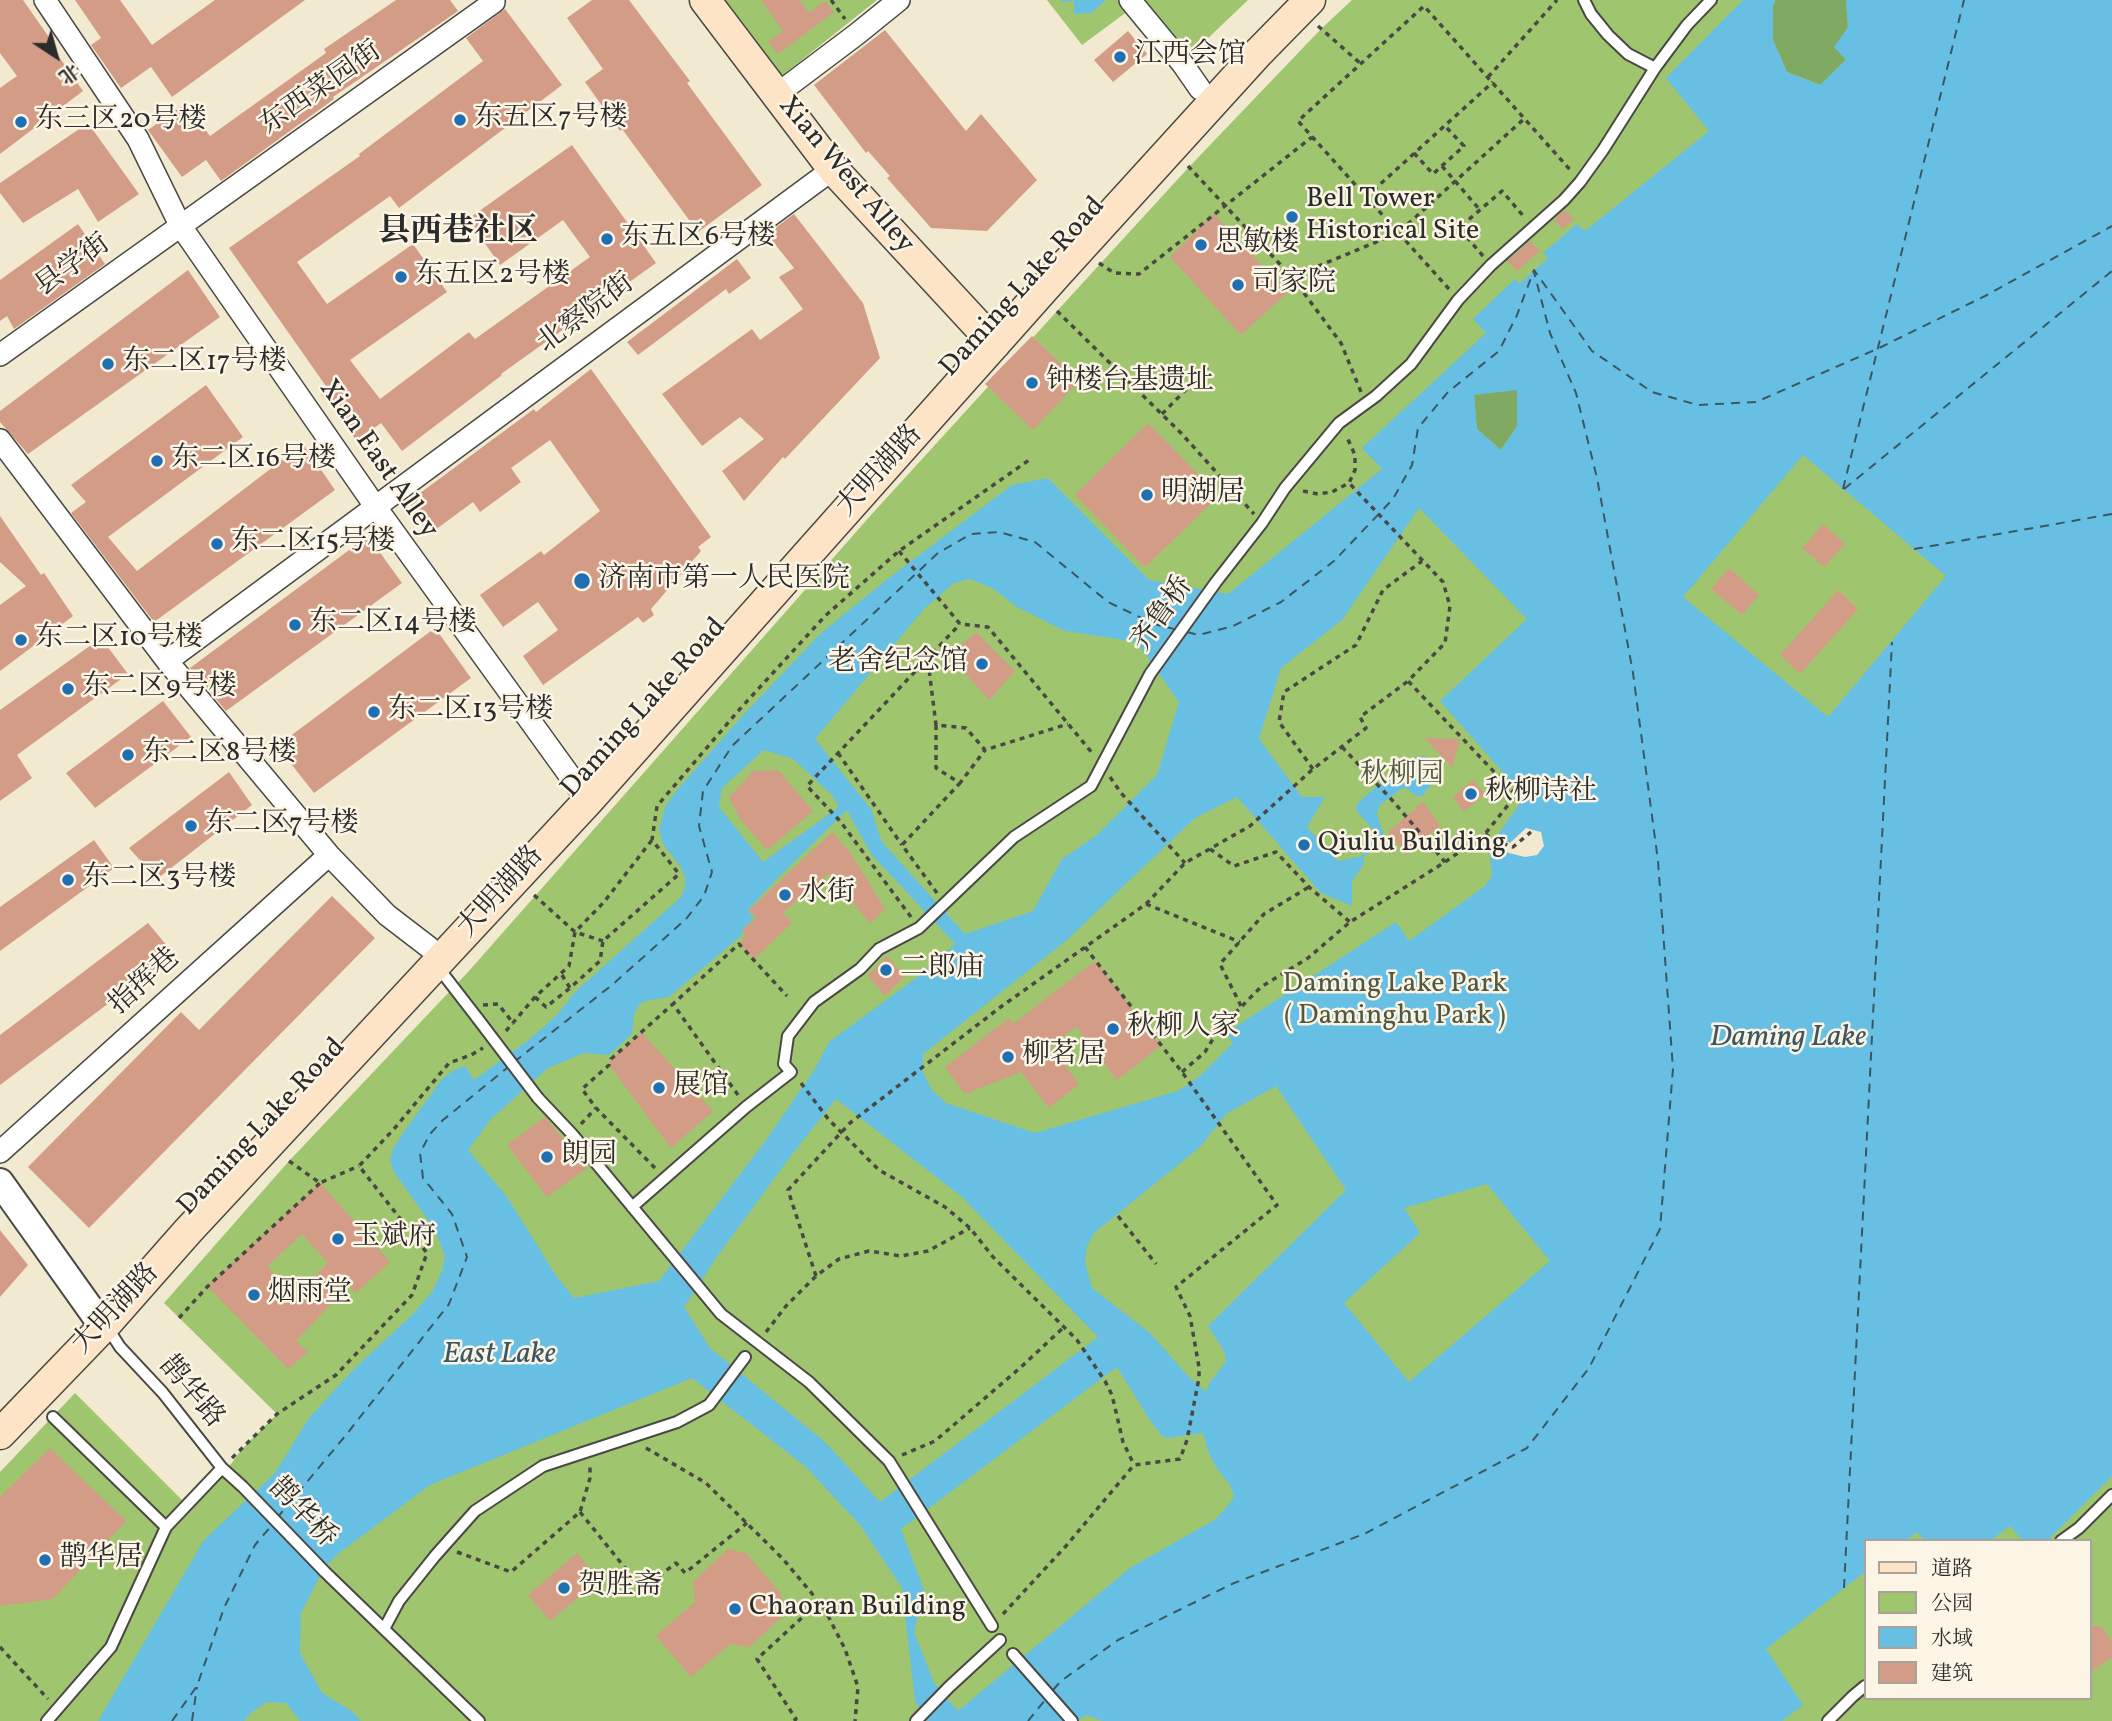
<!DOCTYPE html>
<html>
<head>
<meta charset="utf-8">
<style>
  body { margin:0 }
  #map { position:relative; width:2112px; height:1721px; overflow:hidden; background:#f1ead0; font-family:Vollkorn,"Noto Serif SC",serif }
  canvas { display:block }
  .legend { position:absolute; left:1864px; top:1539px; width:228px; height:161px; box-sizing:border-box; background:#fcf5e5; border:2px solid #a8a49b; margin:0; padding:9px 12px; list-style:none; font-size:21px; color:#2b2b2b }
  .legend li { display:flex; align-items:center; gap:14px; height:35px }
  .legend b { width:35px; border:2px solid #a8a49b }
  .north { position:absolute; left:21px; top:21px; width:70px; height:70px; -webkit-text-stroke:5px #fcf5e5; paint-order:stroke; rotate:144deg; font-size:19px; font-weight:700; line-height:28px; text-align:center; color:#2b2b2b }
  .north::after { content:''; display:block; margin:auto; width:24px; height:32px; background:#2b2b2b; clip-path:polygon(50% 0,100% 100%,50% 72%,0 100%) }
</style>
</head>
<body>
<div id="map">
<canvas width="2112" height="1721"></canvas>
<ul class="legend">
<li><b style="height:9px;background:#fee4c6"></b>道路</li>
<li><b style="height:19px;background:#a0c56f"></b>公园</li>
<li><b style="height:19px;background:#67bfe4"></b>水域</li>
<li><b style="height:19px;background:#d39c87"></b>建筑</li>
</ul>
<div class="north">北</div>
</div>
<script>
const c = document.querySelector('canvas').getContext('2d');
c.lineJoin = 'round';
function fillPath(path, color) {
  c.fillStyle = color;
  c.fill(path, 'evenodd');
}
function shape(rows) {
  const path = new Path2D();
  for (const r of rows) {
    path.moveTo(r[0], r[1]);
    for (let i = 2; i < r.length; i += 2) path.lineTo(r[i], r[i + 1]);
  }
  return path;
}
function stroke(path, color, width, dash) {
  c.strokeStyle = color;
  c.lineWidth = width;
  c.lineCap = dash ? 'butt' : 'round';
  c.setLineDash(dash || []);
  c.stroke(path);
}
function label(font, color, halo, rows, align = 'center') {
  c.font = font + ' Vollkorn,"Noto Serif SC",serif';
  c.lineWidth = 5;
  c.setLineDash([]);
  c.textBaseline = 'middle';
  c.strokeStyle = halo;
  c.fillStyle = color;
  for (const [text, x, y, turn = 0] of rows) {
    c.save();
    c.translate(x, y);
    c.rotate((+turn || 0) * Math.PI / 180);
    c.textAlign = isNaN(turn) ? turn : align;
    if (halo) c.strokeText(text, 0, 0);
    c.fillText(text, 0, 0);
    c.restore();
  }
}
const green = shape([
  [717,0,877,0,778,79],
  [1047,0,1120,0,1128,11,1082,45],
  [1136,0,1248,0,1182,63],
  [1352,0,2112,0,2112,1721,0,1721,0,1472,75,1393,187,1505,220,1479,242,1449,277,1414,164,1303,289,1161,468,972,871,515,1100,264,1189,167,1321,29],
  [1865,1541,2089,1541,2089,1698,1865,1698]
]);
const forest = shape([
  [1775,0,1846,0,1848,27,1846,59,1821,85,1787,72,1773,40,1773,6],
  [1518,389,1517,426,1501,450,1477,429,1474,395]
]);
const water = shape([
  [1061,0,1106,0,1091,13,1074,14,1074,1,1062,2],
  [1743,0,1775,0,1773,6,1773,40,1787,72,1820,85,1846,60,1834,47,1848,27,1846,0,2112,0,2112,1476,2047,1541,2023,1541,2010,1526,1990,1541,1925,1541,1917,1532,1906,1541,1865,1541,1865,1572,1766,1649,1803,1705,1782,1721,1103,1721,1086,1715,1078,1721,927,1721,915,1701,902,1588,860,1525,806,1467,692,1378,430,1485,338,1554,324,1568,301,1613,300,1653,322,1693,353,1712,361,1721,300,1721,286,1703,267,1702,252,1712,244,1721,98,1721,204,1540,275,1473,309,1418,354,1369,412,1315,432,1292,442,1271,445,1256,435,1230,394,1172,390,1160,393,1149,403,1133,442,1079,454,1070,465,1066,474,1080,530,1039,556,1016,576,991,681,897,685,887,685,877,681,867,663,844,659,830,666,805,677,790,745,713,821,633,885,581,1012,485,1048,478,1149,580,1228,594,1382,469,1362,448,1486,333,1473,319,1515,279,1519,284,1548,258,1543,253,1577,224,1585,231,1709,131,1666,78],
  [1517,390,1517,426,1501,450,1477,429,1474,395],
  [1803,455,1946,576,1828,717,1683,597],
  [1419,508,1527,619,1440,701,1522,794,1523,799,1492,843,1490,855,1492,876,1485,886,1409,941,1396,922,1226,1033,1233,1043,1200,1076,1178,1091,1035,1133,946,1103,931,1089,923,1072,923,1054,1067,940,1195,818,1237,797,1321,893,1352,906,1352,881,1364,864,1363,857,1379,847,1385,839,1377,814,1378,809,1381,804,1403,788,1406,788,1416,796,1422,796,1435,780,1436,764,1434,760,1425,756,1417,757,1401,764,1357,804,1356,810,1372,829,1373,835,1368,838,1362,856,1338,861,1307,827,1325,797,1302,797,1259,739,1281,668,1342,620],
  [970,579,992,588,1017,607,1065,631,1137,642,1179,702,1157,775,1097,835,1062,859,1033,911,965,934,882,842,871,809,815,739,924,609,954,583],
  [764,750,793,759,832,795,839,807,763,862,719,807,722,788],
  [847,810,871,854,955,944,916,978,829,1042,815,1069,763,1144,659,1281,574,1298,557,1277,507,1197,468,1150,491,1119,548,1068,584,1053,609,1055,632,1034,634,1014,639,1005,645,1001,669,997,742,935,742,930,754,918,748,911,749,909,776,880],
  [1276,1086,1346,1190,1208,1326,1224,1351,1226,1361,1209,1384,1206,1392,1187,1375,1150,1333,1092,1288,1085,1262,1087,1246,1094,1233,1200,1147,1226,1114],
  [836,1099,962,1197,1098,1337,880,1502,825,1442,710,1348,684,1307,716,1258,790,1157],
  [1487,1184,1550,1261,1409,1382,1344,1303,1420,1233,1404,1208],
  [1117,1367,1149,1419,1162,1436,1167,1438,1203,1433,1208,1451,1216,1467,1230,1485,1234,1496,1230,1503,1216,1519,1130,1568,958,1711,934,1683,914,1632,924,1590,901,1529]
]);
const pier = shape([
  [1526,828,1541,832,1544,846,1537,855,1525,857,1509,853,1492,843,1496,836,1510,843]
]);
const ferry = shape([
  [1843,489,1964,0],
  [1844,489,2112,271],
  [1914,549,2112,514],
  [1187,632,1199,635,1233,626,1281,602,1334,561,1393,499,1412,465,1418,428,1448,392,1499,351,1517,315,1534,270,1592,351,1652,392,1698,405,1756,402,1877,349,1985,296,2112,226],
  [514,1062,612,985,686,919,704,896,712,872,699,826,703,791,732,746,938,553,971,534,999,532,1035,542,1108,602,1154,624,1178,630],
  [277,1518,346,1435,449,1304,467,1257,452,1214,423,1178,420,1153,430,1134,443,1120,507,1068],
  [1844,1588,1892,642],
  [1053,1690,1061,1681,1118,1640,1234,1583,1364,1534,1527,1448,1589,1368,1660,1229,1673,1069,1658,861,1633,673,1597,478,1576,393,1550,333,1534,272],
  [172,1721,197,1686,224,1608,255,1545,272,1525],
  [192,1721,197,1687],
  [1028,1721,1045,1700]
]);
const building = shape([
  [0,0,23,0,53,43,50,44,83,91,0,154,0,88,17,76,0,53],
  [75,0,120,0,152,45,215,0,305,0,172,97,151,67,121,88,91,45,101,38],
  [396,0,450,0,458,11,333,97,334,99,221,181,206,160,182,177,148,130,186,103,210,136,326,53,324,49],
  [592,0,629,0,690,81,687,83,762,185,698,232,622,129,620,131,585,82,603,69,567,18],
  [761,0,800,0,809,13,825,1,834,12,778,54,768,42,783,31],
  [505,9,562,85,399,208,390,196,297,262,327,304,413,244,447,292,350,360,380,399,469,332,475,339,590,257,563,220,500,265,468,219,572,145,656,263,501,374,502,375,402,451,381,423,357,441,321,394,328,389,229,248,360,156,359,154,483,61,466,38],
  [885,30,966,131,981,114,1037,180,987,231,931,228,887,178,890,176,868,151,866,153,814,85],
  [1128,31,1147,54,1113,82,1094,60],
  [88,123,139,194,98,222,78,189,23,223,0,193,0,183],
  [1565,210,1574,219,1563,229,1554,220],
  [794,214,863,303,880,358,785,459,783,457,744,501,722,471,764,439,740,417,702,446,662,394,752,329,760,340,803,309,779,277,794,268,767,234],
  [1214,214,1287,293,1241,335,1170,257],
  [78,224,105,264,14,329,7,316,0,321,0,280],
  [1530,241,1540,251,1517,271,1507,261],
  [737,259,751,278,729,294,726,289,638,355,627,342],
  [188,270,220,317,28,454,0,422,0,411],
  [1032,336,1079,381,1033,430,985,384],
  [591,369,711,537,698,547,701,551,651,609,654,615,643,623,638,617,543,685,523,656,558,630,538,602,503,627,480,595,541,551,544,555,600,511,550,440,511,468,521,482,480,512,473,502,431,533,408,502,534,409,536,412],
  [206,385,243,437,108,537,137,571,303,444,335,490,154,622,71,513,86,502,71,485],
  [1148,423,1219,496,1145,567,1075,495],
  [0,516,41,575,44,573,73,616,0,671,0,605,26,586,0,562],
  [1823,524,1845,544,1824,567,1802,548],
  [368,536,402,583,226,711,190,668],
  [1729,568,1759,595,1742,615,1711,589],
  [1838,590,1858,609,1800,674,1780,655],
  [435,628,471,678,314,793,277,746],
  [976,632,1015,671,989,700,949,656],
  [101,638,128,674,17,755,32,778,0,801,0,710],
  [163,701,191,737,95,808,66,773],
  [1425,738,1460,739,1452,768],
  [778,770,813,811,767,850,740,819,729,798,753,771],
  [229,772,252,805,157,879,129,848],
  [1473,780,1485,794,1464,812,1453,797],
  [1423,802,1440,825,1407,855,1388,832],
  [832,832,852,855,885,909,870,923,828,874,783,913,792,923,754,959,739,944,746,936,742,930,756,918,749,910],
  [94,840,114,868,0,951,0,907],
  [332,896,375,938,89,1228,28,1167,181,1012,199,1030],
  [148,923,174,954,0,1085,0,1035],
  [887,956,905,976,885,996,868,976],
  [1095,961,1161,1046,1117,1080,1076,1027,1050,1047,1079,1084,1049,1108,1021,1072,965,1094,945,1067,1009,1018,1013,1024],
  [642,1033,713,1111,671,1148,609,1065,611,1059],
  [545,1117,587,1168,547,1197,507,1145],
  [320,1183,390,1262,356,1293,349,1285,296,1341,308,1352,288,1369,207,1286],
  [302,1234,328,1263,295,1296,267,1266],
  [0,1230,28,1265,0,1297],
  [50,1448,126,1521,53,1599,0,1606,0,1497],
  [728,1549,746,1553,781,1594,784,1615,749,1647,730,1644,691,1677,656,1636,695,1602,693,1582],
  [577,1553,599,1580,550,1621,528,1595],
  [2089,1625,2102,1627,2112,1642,2112,1657,2089,1673]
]);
const path = shape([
  [831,0,845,19],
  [1318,26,1361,64],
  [1488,77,1557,0],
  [1414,153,1433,174,1464,146,1445,126],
  [1188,166,1292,277,1398,233,1525,118],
  [1442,166,1480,210],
  [1366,197,1493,82],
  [1483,256,1459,228,1502,191,1525,218],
  [1099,263,1114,273,1139,274,1312,137],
  [1292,277,1341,343,1361,392],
  [1449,289,1298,121,1424,6,1572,172],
  [1057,311,1181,433,1254,514],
  [1162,414,1208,367],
  [1303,491,1318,494,1332,492,1349,483,1355,470,1355,455,1346,435],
  [899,551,960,624,988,627,1093,754],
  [928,661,936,725,966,728,985,750,1068,724],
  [936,725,936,768,960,783,985,750],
  [1342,747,1392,800,1445,862],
  [838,753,902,845],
  [1313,769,1279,722,1284,692,1356,645,1383,590,1422,561],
  [1110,777,1121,793,1185,863],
  [1485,834,1494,840,1513,847,1531,832],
  [1210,849,1234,866,1276,852,1309,887,1350,922],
  [937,893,902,845,960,783],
  [534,895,575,932,604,902,652,840],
  [1146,904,1240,942],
  [911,917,840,821,807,786,960,624],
  [562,975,570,988],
  [535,997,546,1007,570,988,600,961,603,941,679,874,652,840,657,806,739,710,825,616,899,551,1032,458],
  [483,1005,498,1004,514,1024],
  [1241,1006,1220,964,1264,914,1309,887],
  [506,1031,535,997,569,966,575,932,603,941],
  [1182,1072,1205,1052,1219,1029,1261,987,1308,958,1350,922,1445,862,1485,834,1516,795,1408,681,1445,643,1450,606,1443,582,1349,483],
  [801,1083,829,1120,879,1170,945,1207,970,1228,993,1257,1077,1340,1105,1381,1112,1395,1123,1442,1134,1465],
  [738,1095,673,1004,739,944,787,996],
  [581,1124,596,1108],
  [289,1161,320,1183,359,1166],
  [655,1168,596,1108,582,1089,609,1065,611,1059,673,1004],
  [1118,1216,1156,1264],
  [816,1276,788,1190,850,1123,1002,1006,1146,904,1185,863,1250,826,1313,769,1366,728,1360,717,1408,681],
  [179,1318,207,1287,320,1183],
  [766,1332,786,1306,816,1276,839,1259,869,1251,901,1256,928,1251,970,1228],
  [646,1448,706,1483,783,1559,824,1608,845,1649,858,1687,855,1721],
  [902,1455,935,1441,1020,1368,1064,1327],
  [232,1458,277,1414,336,1375,412,1295,427,1253,359,1166,394,1129,449,1063,471,1055,483,1048],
  [580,1512,642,1589,676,1563,685,1573,747,1523],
  [457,1552,511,1572,580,1512,590,1478,590,1466],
  [1003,1614,1066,1546,1134,1465,1180,1459,1187,1440,1199,1378,1199,1367,1190,1316,1176,1287,1277,1205,1182,1072,1085,947],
  [0,1647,48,1699],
  [794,1721,796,1719,757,1659,819,1602]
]);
const service = shape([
  [1584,0,1591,14,1608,35,1628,54,1655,68],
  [437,966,478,1019],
  [538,1098,572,1134,721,1314,809,1382,889,1461,992,1626],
  [632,1207,746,1107,791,1072,784,1064,788,1036,814,1002,860,969,879,949,919,928,1014,837,1091,786,1150,674,1216,582,1262,523,1285,488,1339,423,1376,396,1411,364,1458,300,1491,265,1564,200,1580,182,1603,150,1655,68,1687,25,1711,0],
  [107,1327,120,1347,163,1393,222,1468,243,1487,325,1572,479,1721],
  [53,1417,166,1527],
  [2061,1541,2079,1528,2112,1495],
  [384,1629,399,1601,435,1556,475,1511,543,1466,677,1422,709,1405,745,1357],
  [1013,1654,1072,1721],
  [47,1721,111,1647,166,1527,222,1468],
  [916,1721,949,1687,1000,1640],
  [1828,1721,1853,1696,1865,1686]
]);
const minor = shape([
  [45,0,138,139,180,225,375,506,588,801],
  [1130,0,1182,63,1200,89],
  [776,95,857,34,899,0],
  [0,355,494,2,494,0],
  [0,440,167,661,329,855,387,915,430,948],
  [167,661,833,169],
  [0,1152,329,855]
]);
const tertiary = shape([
  [0,1182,99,1321]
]);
const secondary = shape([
  [705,0,833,169,995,344],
  [0,1434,106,1324,188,1231,588,801,1057,274,1259,52,1310,0]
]);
const serviceBridge = shape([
  [478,1019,538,1098]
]);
const markers = [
  [1120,57,7,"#1f6fb2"],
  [460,120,7,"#1f6fb2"],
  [21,122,7,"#1f6fb2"],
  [1292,217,7,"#1f6fb2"],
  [607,239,7,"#1f6fb2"],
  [1201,245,7,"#1f6fb2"],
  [401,277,7,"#1f6fb2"],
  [1238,285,7,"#1f6fb2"],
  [108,364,7,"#1f6fb2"],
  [1032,383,7,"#1f6fb2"],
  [157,461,7,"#1f6fb2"],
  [1147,495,7,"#1f6fb2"],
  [217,544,7,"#1f6fb2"],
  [582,581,9,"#1f6fb2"],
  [295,625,7,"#1f6fb2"],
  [21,640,7,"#1f6fb2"],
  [982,664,7,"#1f6fb2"],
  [68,689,7,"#1f6fb2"],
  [374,712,7,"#1f6fb2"],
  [128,755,7,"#1f6fb2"],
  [1471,794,7,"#1f6fb2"],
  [191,826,7,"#1f6fb2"],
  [1304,845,7,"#1f6fb2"],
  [68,880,7,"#1f6fb2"],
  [785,895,7,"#1f6fb2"],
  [886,970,7,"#1f6fb2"],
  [1113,1029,7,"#1f6fb2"],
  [1008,1057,7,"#1f6fb2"],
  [659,1088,7,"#1f6fb2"],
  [547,1157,7,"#1f6fb2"],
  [338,1239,7,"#1f6fb2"],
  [254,1295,7,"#1f6fb2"],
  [45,1560,7,"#1f6fb2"],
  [564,1588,7,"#1f6fb2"],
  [735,1609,7,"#1f6fb2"]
];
const poiNames = [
  ["江西会馆",1134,57],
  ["东五区7号楼",474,120],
  ["东三区20号楼",35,122],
  ["Bell Tower",1306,201],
  ["Historical Site",1306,233],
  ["东五区6号楼",621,239],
  ["思敏楼",1215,245],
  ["东五区2号楼",415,277],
  ["司家院",1252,285],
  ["东二区17号楼",122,364],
  ["钟楼台基遗址",1046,383],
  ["东二区16号楼",171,461],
  ["明湖居",1161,495],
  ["东二区15号楼",231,544],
  ["济南市第一人民医院",598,581],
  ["东二区14号楼",309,625],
  ["东二区10号楼",35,640],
  ["老舍纪念馆",968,664,"right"],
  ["东二区9号楼",82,689],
  ["东二区13号楼",388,712],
  ["东二区8号楼",142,755],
  ["秋柳诗社",1485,794],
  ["东二区7号楼",205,826],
  ["Qiuliu Building",1318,845],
  ["东二区3号楼",82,880],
  ["水街",799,895],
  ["二郎庙",900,970],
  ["秋柳人家",1127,1029],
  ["柳茗居",1022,1057],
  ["展馆",673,1088],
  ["朗园",561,1157],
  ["玉斌府",352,1239],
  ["烟雨堂",268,1295],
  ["鹊华居",59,1560],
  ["贺胜斋",578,1588],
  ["Chaoran Building",749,1609]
];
const streetNames = [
  ["东西菜园街",322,90,-35],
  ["Xian West Alley",845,176,50],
  ["县学街",74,267,-36],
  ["Daming Lake Road",1024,288,-48],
  ["北察院街",587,315,-37],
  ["Xian East Alley",377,460,55],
  ["大明湖路",881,472,-48],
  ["齐鲁桥",1164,615,-55],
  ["Daming Lake Road",645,709,-48],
  ["大明湖路",502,893,-48],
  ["指挥巷",146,983,-42],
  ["Daming Lake Road",263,1128,-47],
  ["大明湖路",117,1310,-47],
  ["鹊华路",190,1393,50],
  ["鹊华桥",301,1514,46]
];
const parkNames = [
  ["秋柳园",1402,777],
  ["Daming Lake Park",1395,986],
  ["( Daminghu Park )",1395,1018]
];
const waterNames = [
  ["Daming Lake",1788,1039],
  ["East Lake",499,1356]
];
const quarterNames = [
  ["县西巷社区",458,234]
];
fillPath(green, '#a0c56f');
fillPath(forest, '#80aa62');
fillPath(water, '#67bfe4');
fillPath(pier, '#f1ead0');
stroke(ferry, '#3d5762', 2, [9, 7]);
fillPath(building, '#d39c87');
stroke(service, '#494844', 14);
stroke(minor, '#494844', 24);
stroke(tertiary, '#494844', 30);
stroke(secondary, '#494844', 33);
stroke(path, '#494844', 3.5, [5, 5]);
stroke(service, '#fff', 10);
stroke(minor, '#fff', 21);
stroke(tertiary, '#fff', 26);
stroke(secondary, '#fee4c6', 30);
stroke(serviceBridge, '#494844', 14, []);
stroke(serviceBridge, '#fff', 10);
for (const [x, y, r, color] of markers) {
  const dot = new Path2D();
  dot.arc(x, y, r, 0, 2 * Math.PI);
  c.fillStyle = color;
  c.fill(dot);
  stroke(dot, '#fcf5e5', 2.5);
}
label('28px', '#2b2b2b', '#fcf5e5', poiNames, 'left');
label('28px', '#2b2b2b', '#fcf5e5', streetNames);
label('28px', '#4e593f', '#fcf5e5', parkNames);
label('italic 30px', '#3d5762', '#fcf5e5', waterNames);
label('bold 32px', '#2b2b2b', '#fcf5e5', quarterNames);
</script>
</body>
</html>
